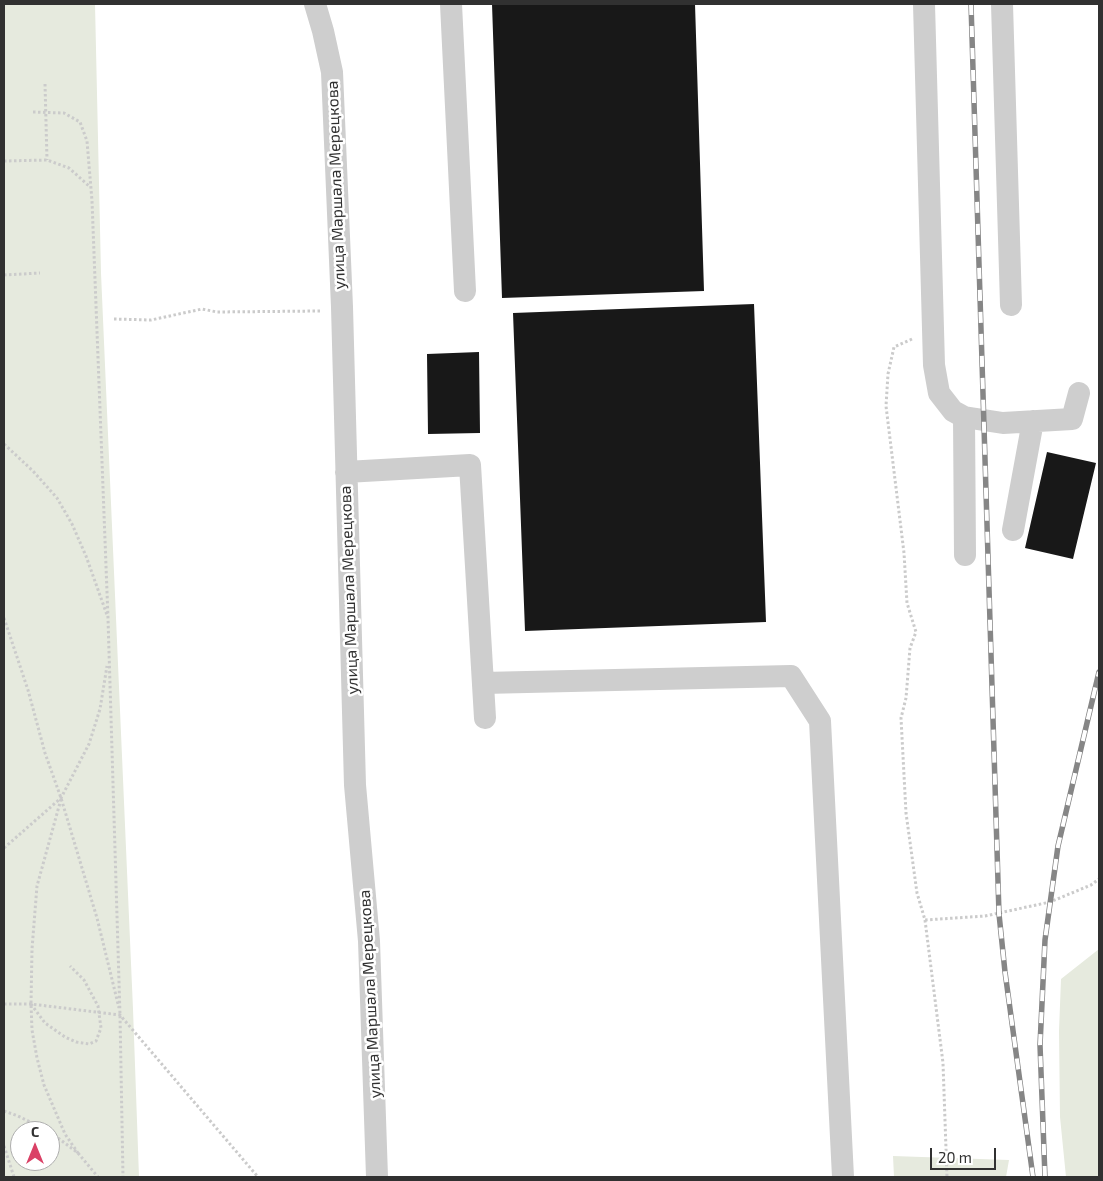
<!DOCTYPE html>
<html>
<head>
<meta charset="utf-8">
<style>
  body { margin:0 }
  #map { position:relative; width:1103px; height:1181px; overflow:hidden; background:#fff; font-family:"Exo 2",sans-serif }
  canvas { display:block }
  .frame { position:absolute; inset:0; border:5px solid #313131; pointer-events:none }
  .north { position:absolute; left:10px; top:1121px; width:50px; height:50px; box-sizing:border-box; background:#fff; border:1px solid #adadad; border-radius:50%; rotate:0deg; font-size:14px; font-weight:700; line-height:20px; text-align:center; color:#313131 }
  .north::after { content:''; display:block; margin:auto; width:18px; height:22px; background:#da4166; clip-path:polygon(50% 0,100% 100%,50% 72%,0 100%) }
  .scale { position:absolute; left:930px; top:1148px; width:66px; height:22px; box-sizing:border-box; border:2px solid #313131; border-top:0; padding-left:6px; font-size:15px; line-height:18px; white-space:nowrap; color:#313131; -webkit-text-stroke:4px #fff; paint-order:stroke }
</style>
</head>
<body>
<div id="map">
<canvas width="1103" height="1181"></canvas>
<div class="frame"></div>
<div class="north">С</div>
<div class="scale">20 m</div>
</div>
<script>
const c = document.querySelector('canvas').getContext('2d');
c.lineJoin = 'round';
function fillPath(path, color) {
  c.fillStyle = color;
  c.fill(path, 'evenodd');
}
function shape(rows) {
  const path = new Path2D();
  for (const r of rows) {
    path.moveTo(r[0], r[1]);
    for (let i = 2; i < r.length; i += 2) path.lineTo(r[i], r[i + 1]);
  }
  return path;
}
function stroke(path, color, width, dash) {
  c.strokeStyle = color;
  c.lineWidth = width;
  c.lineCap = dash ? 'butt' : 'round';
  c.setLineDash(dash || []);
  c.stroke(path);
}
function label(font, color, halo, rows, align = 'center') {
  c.font = font + ' "Exo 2",sans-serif';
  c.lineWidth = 5;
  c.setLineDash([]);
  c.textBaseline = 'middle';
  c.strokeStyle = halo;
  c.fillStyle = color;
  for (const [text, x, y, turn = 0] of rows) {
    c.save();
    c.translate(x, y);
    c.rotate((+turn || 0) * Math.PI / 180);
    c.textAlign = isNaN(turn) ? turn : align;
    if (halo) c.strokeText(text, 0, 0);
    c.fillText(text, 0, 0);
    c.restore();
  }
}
const green = shape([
  [4,4,95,4,101,273,133,1009,139,1177,4,1177],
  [20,1131,50,1131,50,1161,20,1161],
  [1099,949,1099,1177,1066,1177,1060,1117,1059,1031,1061,979],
  [893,1156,1009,1160,1006,1177,894,1177]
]);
const building = shape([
  [492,4,695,4,704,291,502,298],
  [754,304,766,622,525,631,513,313],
  [479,352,480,433,428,434,427,354],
  [1047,452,1096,463,1073,559,1025,548]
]);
const path = shape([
  [45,84,47,160],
  [33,112,64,113,80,122,87,141,92,201,108,618,120,1015,123,1177],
  [4,161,47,160,69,168,89,186],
  [4,275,40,273],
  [114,319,151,320,202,309,217,312,320,311],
  [912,339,894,347,888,374,886,406,904,553,907,603,916,632,910,648,906,698,901,718,906,813,917,893,925,920,985,916,1050,902,1091,885,1099,879],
  [4,444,33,471,57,498,72,524,86,556,107,615],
  [4,618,28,690,45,753,61,798,97,918,119,1008],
  [61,799,37,886,32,949,31,1004,32,1030,37,1058,44,1085,65,1134,78,1153],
  [4,848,61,798,89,744,100,709,107,666],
  [925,920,943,1063,947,1177],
  [4,1004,31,1004,120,1015,258,1177],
  [31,1004,45,1023,65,1037,76,1042,89,1044,96,1041,101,1028,98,1006,84,980,70,966],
  [4,1111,18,1116,49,1131],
  [50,1132,78,1153,98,1177],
  [4,1146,14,1177]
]);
const minor = shape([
  [315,4,323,31,332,72,342,307,355,785,369,941,377,1177],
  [451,4,465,291],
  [924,4,934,365,939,393,953,411,964,417,1003,423,1072,419,1079,393],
  [1002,4,1011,305],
  [964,417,965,555],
  [346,472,470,465,485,718],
  [1013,530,1033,421],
  [483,683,791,676,820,721,843,1177]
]);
const rail = shape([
  [971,4,999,914,1005,972,1033,1177],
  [1045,1177,1040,1045,1045,940,1058,846,1099,672]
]);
const streetNames = [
  ["улица Маршала Мерецкова",336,185,-92],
  ["улица Маршала Мерецкова",349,590,-92],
  ["улица Маршала Мерецкова",370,994,-93]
];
fillPath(green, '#e6eade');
fillPath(building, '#181818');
stroke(path, '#cbcbcb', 3, [2.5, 2.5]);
stroke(minor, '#cecece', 22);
stroke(rail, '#868686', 5.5);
stroke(rail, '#fff', 4, [11]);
label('16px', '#313131', '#fff', streetNames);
</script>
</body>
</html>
